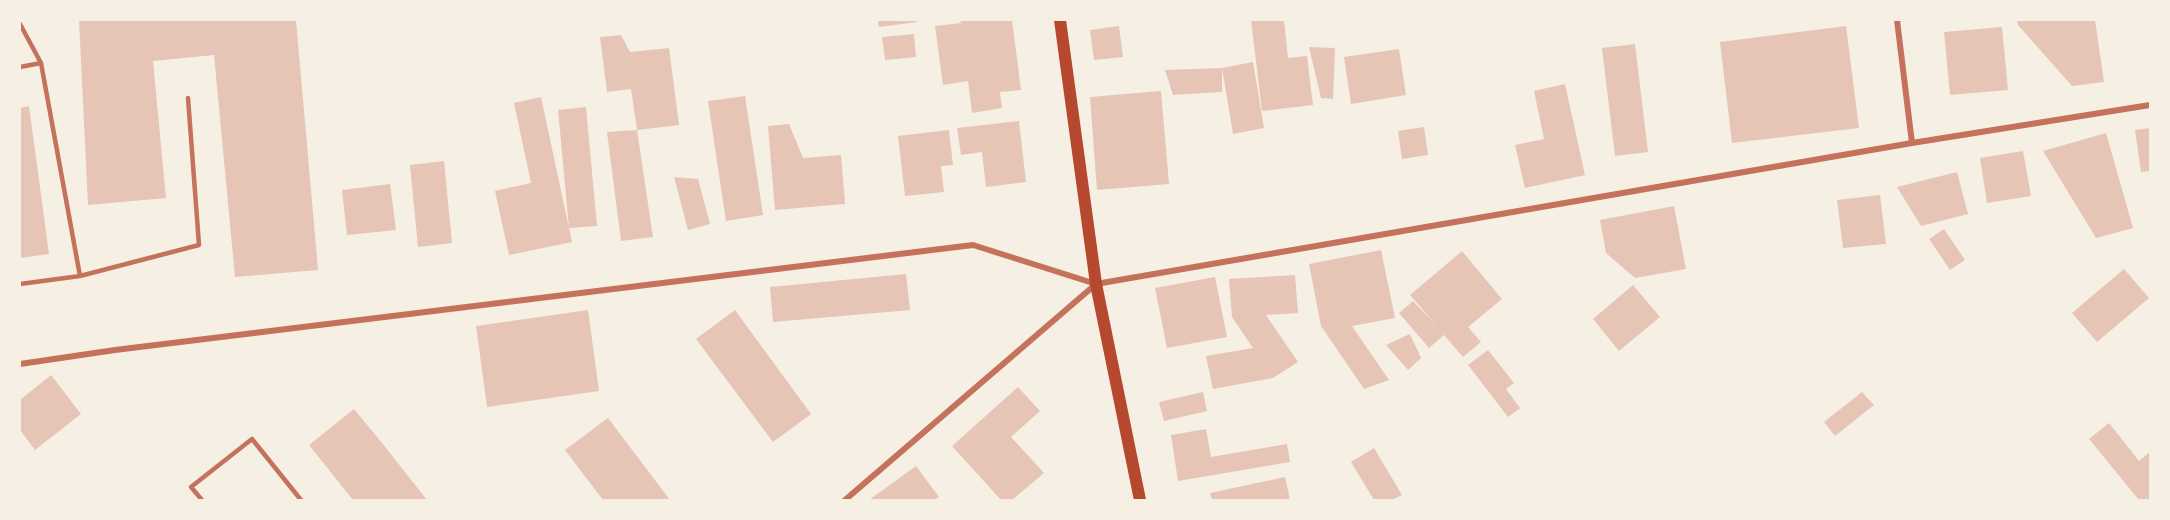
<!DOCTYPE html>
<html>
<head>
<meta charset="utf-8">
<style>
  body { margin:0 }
  #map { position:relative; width:2170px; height:520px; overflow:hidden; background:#f6efe4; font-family:Karla,sans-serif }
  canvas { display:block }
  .frame { position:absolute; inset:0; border:21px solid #f6efe4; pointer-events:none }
</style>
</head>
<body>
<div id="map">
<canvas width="2170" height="520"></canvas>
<div class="frame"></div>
</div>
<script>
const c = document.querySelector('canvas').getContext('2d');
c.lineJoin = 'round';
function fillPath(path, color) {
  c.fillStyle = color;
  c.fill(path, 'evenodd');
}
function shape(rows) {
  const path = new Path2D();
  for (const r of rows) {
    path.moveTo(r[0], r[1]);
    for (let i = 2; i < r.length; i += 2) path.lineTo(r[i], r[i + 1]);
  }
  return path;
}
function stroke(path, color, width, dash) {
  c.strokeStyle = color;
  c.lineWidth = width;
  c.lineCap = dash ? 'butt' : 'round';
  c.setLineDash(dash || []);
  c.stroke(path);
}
const building = shape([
  [79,20,296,20,318,270,235,277,214,55,153,61,166,198,88,205],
  [878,20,916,20,917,22,879,27],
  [960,20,1012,20,1021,90,1000,92,1002,108,972,113,968,81,943,85,935,26,961,23],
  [1251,20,1284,20,1288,58,1307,56,1313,105,1262,111],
  [2017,20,2095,20,2104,82,2072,86,2018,25],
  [1119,26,1123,57,1094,60,1090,30],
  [1846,26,1859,128,1732,143,1720,42],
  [2002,27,2008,90,1950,95,1944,32],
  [914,34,916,57,885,60,882,37],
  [621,35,630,52,669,48,679,125,637,130,631,89,607,92,600,37],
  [1635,44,1648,152,1615,156,1602,48],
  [1309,47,1335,48,1333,99,1321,98],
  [1399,49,1406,95,1351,104,1344,57],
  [1253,62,1264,128,1233,134,1222,68,1222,92,1173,95,1165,70,1222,68],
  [1565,84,1585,175,1525,188,1515,145,1544,139,1534,91],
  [1161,91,1169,184,1097,190,1090,97],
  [745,96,763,215,726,221,708,101],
  [541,97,572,242,509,255,495,191,531,183,514,103],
  [29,106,49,254,20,258,20,108],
  [586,107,597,226,569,228,558,110],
  [1019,121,1026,182,986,187,982,152,961,155,957,128],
  [789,124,803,158,841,155,845,204,775,210,768,126],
  [1424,127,1428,155,1402,159,1398,131],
  [2150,128,2150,171,2141,172,2135,130],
  [637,130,653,237,621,241,607,132],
  [949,130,953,165,941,166,944,192,905,196,898,136],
  [2106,133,2133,228,2096,238,2043,151],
  [2023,151,2031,196,1987,203,1980,158],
  [444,161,452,243,418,247,410,165],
  [1957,172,1968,214,1921,226,1897,187],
  [674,177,698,179,710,224,688,230],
  [390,184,396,230,347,235,342,190],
  [1880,195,1886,244,1843,248,1837,200],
  [1674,206,1686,269,1635,278,1606,253,1600,220],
  [1944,229,1965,260,1950,270,1929,239],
  [1381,250,1395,318,1352,326,1389,380,1364,389,1321,326,1309,264],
  [1462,251,1502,299,1468,327,1481,342,1463,357,1444,335,1429,348,1399,313,1413,301,1437,326,1410,295],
  [2124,269,2149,298,2097,342,2072,313],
  [906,274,910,310,773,322,770,287],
  [1295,275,1298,313,1266,315,1298,362,1273,378,1213,389,1206,356,1253,348,1232,317,1229,279],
  [1215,277,1227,337,1167,348,1155,288],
  [1633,285,1660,317,1619,351,1593,319],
  [588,310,599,391,487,407,476,326],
  [735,310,811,414,773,442,696,339],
  [1410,334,1421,358,1408,370,1386,345],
  [1488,350,1514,383,1506,389,1520,408,1508,417,1468,365],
  [51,375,81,414,35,450,20,430,20,400],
  [1018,387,1040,411,1011,437,1044,473,1012,500,1001,500,952,446],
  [1203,392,1207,411,1164,421,1159,402],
  [1862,392,1874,405,1835,436,1824,422],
  [354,409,382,443,427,500,353,500,309,445],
  [608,418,670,500,603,500,565,450],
  [2109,423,2139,461,2150,452,2150,500,2139,500,2089,439],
  [1206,429,1211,457,1287,444,1290,462,1178,481,1171,435],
  [1374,448,1402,495,1392,500,1374,500,1351,462],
  [916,466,939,497,934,500,869,500],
  [1285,477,1290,500,1212,500,1210,493]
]);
const service = shape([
  [20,24,41,63,80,276,199,245,188,98],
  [20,67,41,63],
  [20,284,80,276],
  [202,500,191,487,252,439,301,500]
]);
const minor = shape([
  [1897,20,1912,143],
  [20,364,115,350,973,245,1096,284],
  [845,500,1096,284,1912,143,2150,105]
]);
const secondary = shape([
  [1060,20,1096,284,1140,500]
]);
fillPath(building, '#e6c5b7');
stroke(service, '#c5725c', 4.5);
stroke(minor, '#c5725c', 6);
stroke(secondary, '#b5482f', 12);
</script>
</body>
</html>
